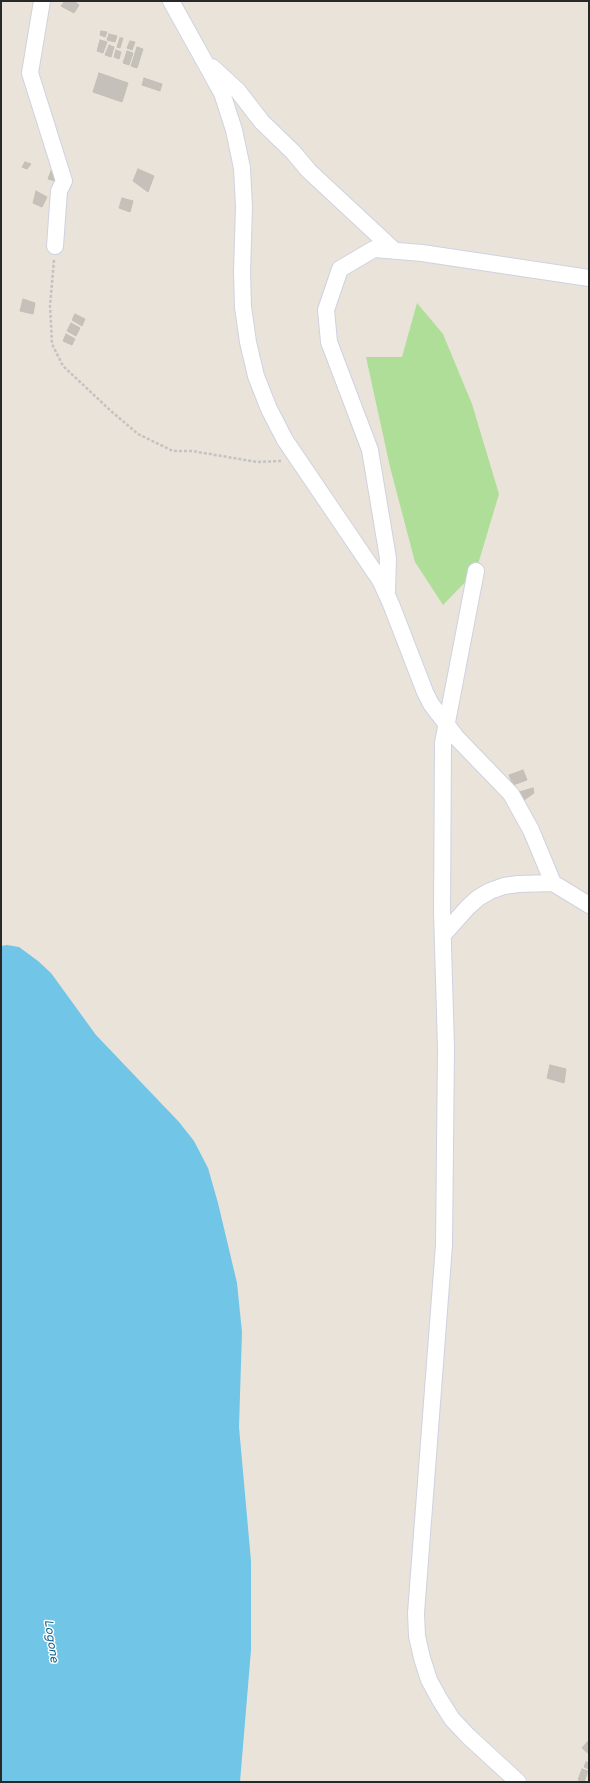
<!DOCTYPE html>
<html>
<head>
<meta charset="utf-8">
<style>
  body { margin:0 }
  #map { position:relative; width:590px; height:1783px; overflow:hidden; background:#eae3da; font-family:"Varela Round",sans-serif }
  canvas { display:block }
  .frame { position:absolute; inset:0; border:2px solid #282828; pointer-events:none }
</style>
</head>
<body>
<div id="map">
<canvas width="590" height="1783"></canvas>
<div class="frame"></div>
</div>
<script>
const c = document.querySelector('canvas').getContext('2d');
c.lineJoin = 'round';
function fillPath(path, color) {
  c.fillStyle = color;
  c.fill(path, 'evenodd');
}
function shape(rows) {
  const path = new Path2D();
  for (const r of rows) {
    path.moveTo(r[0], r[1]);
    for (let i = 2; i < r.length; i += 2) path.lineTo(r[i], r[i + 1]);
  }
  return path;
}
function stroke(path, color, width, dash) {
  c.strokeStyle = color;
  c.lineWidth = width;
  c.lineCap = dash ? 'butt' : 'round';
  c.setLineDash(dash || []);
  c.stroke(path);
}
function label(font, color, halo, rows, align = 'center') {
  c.font = font + ' "Varela Round",sans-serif';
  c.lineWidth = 3;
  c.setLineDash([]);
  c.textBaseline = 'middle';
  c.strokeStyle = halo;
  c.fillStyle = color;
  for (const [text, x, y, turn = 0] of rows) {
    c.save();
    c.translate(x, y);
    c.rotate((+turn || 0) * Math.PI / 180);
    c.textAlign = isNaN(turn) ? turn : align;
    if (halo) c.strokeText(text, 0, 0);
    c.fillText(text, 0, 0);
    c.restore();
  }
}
const green = shape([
  [417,303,443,334,472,404,499,494,476,571,443,605,415,562,390,467,366,357,402,357]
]);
const water = shape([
  [7,945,19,947,38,961,51,973,96,1035,179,1122,194,1141,208,1168,218,1203,237,1283,242,1332,239,1427,251,1561,251,1650,240,1782,1,1782,1,946]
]);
const building = shape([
  [65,1,74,1,79,5,74,13,61,6,65,1],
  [101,31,107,32,105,37,100,35,101,31],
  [109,34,117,36,115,42,107,40,109,34],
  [120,38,123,38,120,48,117,47,120,38],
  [100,40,107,42,103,53,97,51,100,40],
  [130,41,135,42,132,50,127,48,130,41],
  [109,45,114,47,111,57,105,55,109,45],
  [137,47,143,49,137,68,131,66,137,47],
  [116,50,121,52,119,59,114,57,116,50],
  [127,51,133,53,129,65,123,63,127,51],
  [99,73,128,83,122,102,93,92,99,73],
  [144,78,162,84,160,91,142,85,144,78],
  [25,162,31,164,27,169,22,167,25,162],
  [138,169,154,176,148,192,133,181,138,169],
  [51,171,57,173,55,181,48,179,51,171],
  [36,191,47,197,42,207,33,203,36,191],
  [122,198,133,201,130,212,119,208,122,198],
  [23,299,35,303,33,314,20,311,23,299],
  [75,314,85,319,82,326,72,320,75,314],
  [71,323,80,328,76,336,67,331,71,323],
  [66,334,75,339,72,345,63,341,66,334],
  [523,770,527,780,513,785,509,775,523,770],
  [533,788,534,793,524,800,519,792,533,788],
  [550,1065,566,1069,564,1083,547,1078,550,1065],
  [589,1740,589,1754,582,1748,589,1740],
  [586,1762,589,1763,589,1769,584,1767,586,1762],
  [582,1769,588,1771,584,1782,578,1780,582,1769]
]);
const path = shape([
  [54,260,50,306,52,344,63,366,111,411,138,434,173,451,192,451,257,462,281,461]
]);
const minor = shape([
  [42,1,30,73,64,181,59,191,55,246],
  [171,1,222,93,234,130,242,168,244,207,242,272,243,307,248,342,256,376,269,409,285,440,380,580,391,604,425,692,431,704,457,738,511,794,531,830,553,883,589,905],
  [212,67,238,91,262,122,293,152,309,171,395,251],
  [476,571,443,743,442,911,446,1048,444,1245,416,1613,417,1636,422,1658,429,1680,440,1700,452,1719,468,1736,518,1782],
  [387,592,388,558,370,450,329,342,326,310,340,269,374,249,422,253,589,278],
  [443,935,468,907,478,898,490,891,504,886,518,884,553,883]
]);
const waterNames = [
  ["Logone",51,1641,82]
];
fillPath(green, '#aede98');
fillPath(water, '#71c5e7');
fillPath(building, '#c5c0b9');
stroke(building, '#c4bfb4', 1);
stroke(minor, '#cfd2e0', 18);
stroke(path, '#c3c3c3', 2.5, [3, 2]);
stroke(minor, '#fff', 16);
label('italic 12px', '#146290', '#fff', waterNames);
</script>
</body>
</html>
